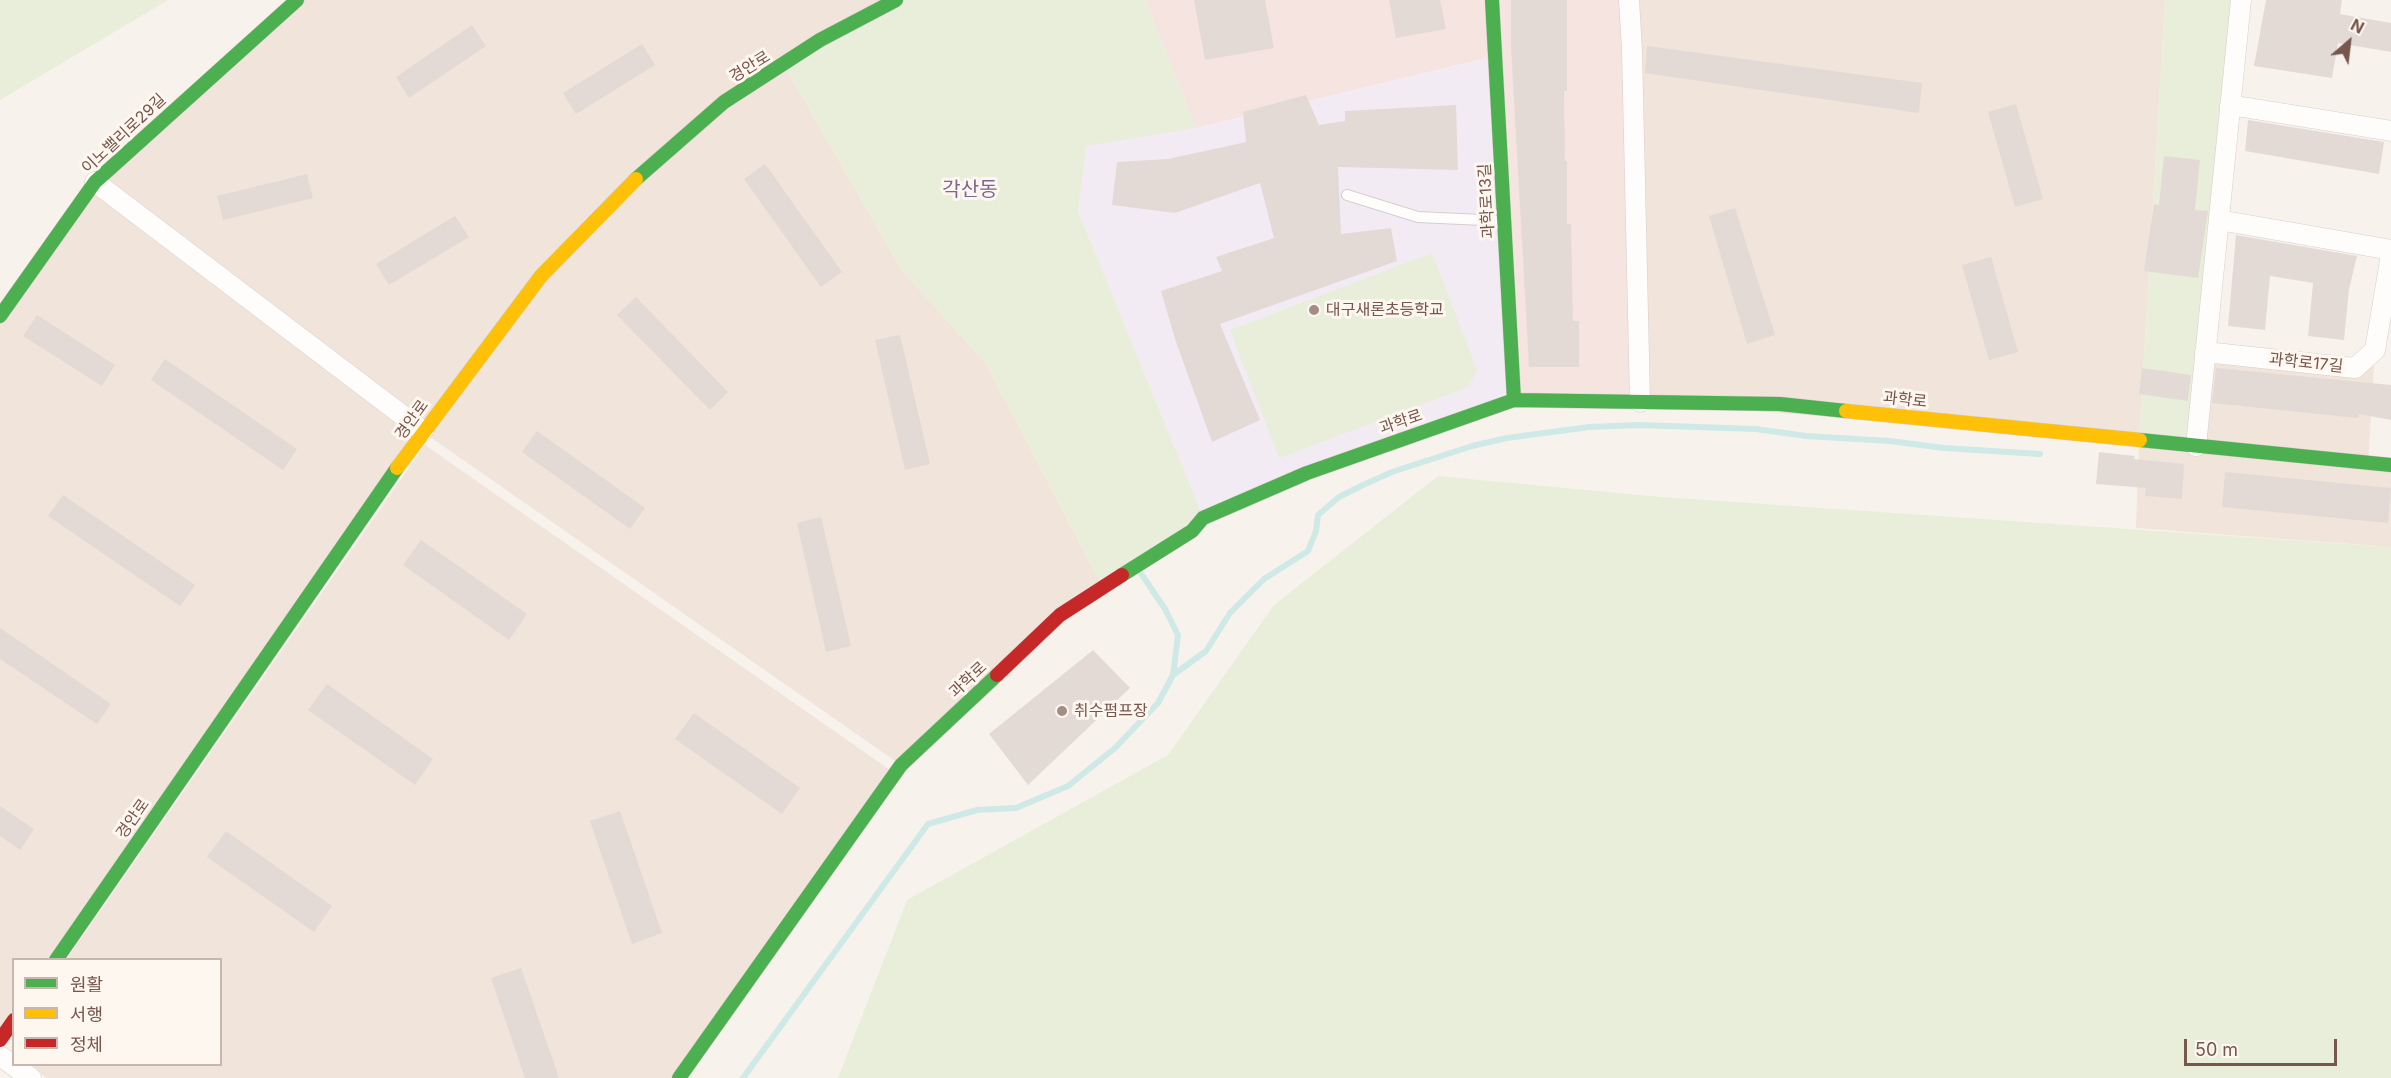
<!DOCTYPE html>
<html>
<head>
<meta charset="utf-8">
<style>
  body { margin:0 }
  #map { position:relative; width:2391px; height:1078px; overflow:hidden; background:#f8f2ed; font-family:Inter,"Noto Sans KR",sans-serif }
  canvas { display:block }
  .legend { position:absolute; left:12px; top:958px; width:210px; height:108px; box-sizing:border-box; background:#fef7f0; border:2px solid #c8b7af; margin:0; padding:8px 10px; list-style:none; font-size:18px; color:#76564d }
  .legend li { display:flex; align-items:center; gap:12px; height:30px }
  .legend b { width:30px; border:2px solid #c8b7af }
  .north { position:absolute; left:2319px; top:12px; width:60px; height:60px; -webkit-text-stroke:4px #fef7f0; paint-order:stroke; rotate:28deg; font-size:16px; font-weight:700; line-height:24px; text-align:center; color:#76564d }
  .north::after { content:''; display:block; margin:auto; width:21px; height:27px; background:#76564d; clip-path:polygon(50% 0,100% 100%,50% 72%,0 100%) }
  .scale { position:absolute; left:2184px; top:1039px; width:153px; height:27px; box-sizing:border-box; border:3px solid #76564d; border-top:0; padding-left:8px; font-size:18px; line-height:21px; white-space:nowrap; color:#76564d; -webkit-text-stroke:4px #fef7f0; paint-order:stroke }
</style>
</head>
<body>
<div id="map">
<canvas width="2391" height="1078"></canvas>
<ul class="legend">
<li><b style="height:8px;background:#4caf50"></b>원활</li>
<li><b style="height:8px;background:#ffc107"></b>서행</li>
<li><b style="height:8px;background:#c62828"></b>정체</li>
</ul>
<div class="north">N</div>
<div class="scale">50 m</div>
</div>
<script>
const c = document.querySelector('canvas').getContext('2d');
c.lineJoin = 'round';
function fillPath(path, color) {
  c.fillStyle = color;
  c.fill(path, 'evenodd');
}
function shape(rows) {
  const path = new Path2D();
  for (const r of rows) {
    path.moveTo(r[0], r[1]);
    for (let i = 2; i < r.length; i += 2) path.lineTo(r[i], r[i + 1]);
  }
  return path;
}
function stroke(path, color, width, dash) {
  c.strokeStyle = color;
  c.lineWidth = width;
  c.lineCap = dash ? 'butt' : 'round';
  c.setLineDash(dash || []);
  c.stroke(path);
}
function label(font, color, halo, rows, align = 'center') {
  c.font = font + ' Inter,"Noto Sans KR",sans-serif';
  c.lineWidth = 6;
  c.setLineDash([]);
  c.textBaseline = 'middle';
  c.strokeStyle = halo;
  c.fillStyle = color;
  for (const [text, x, y, turn = 0] of rows) {
    c.save();
    c.translate(x, y);
    c.rotate((+turn || 0) * Math.PI / 180);
    c.textAlign = isNaN(turn) ? turn : align;
    if (halo) c.strokeText(text, 0, 0);
    c.fillText(text, 0, 0);
    c.restore();
  }
}
const residential = shape([
  [297,0,896,0,784,65,901,269,986,364,1103,588,901,765,423,432,56,959,14,960,13,1020,0,1040,0,316,95,182],
  [1629,0,2165,0,2139,440,2205,352,2355,368,2375,350,2368,463,2391,465,2391,547,2136,528,2139,441,1640,402],
  [425,445,890,770,671,1078,47,1078,28,1065,220,1064,220,960,67,959]
]);
const commercial = shape([
  [1145,0,1629,0,1640,402,1514,400,1495,56,1196,128]
]);
const education = shape([
  [1496,56,1514,400,1203,517,1078,211,1085,146,1196,128]
]);
const green = shape([
  [0,0,168,0,0,100],
  [895,0,1145,0,1196,128,1086,146,1078,211,1203,517,1103,588,986,364,901,269,784,65],
  [2165,0,2241,0,2196,446,2139,440],
  [1432,253,1477,370,1468,387,1279,458,1230,330],
  [1438,476,1661,497,2391,547,2391,1078,838,1078,907,900,1168,755,1274,605]
]);
const stream = shape([
  [1140,572,1165,609,1178,635,1173,675],
  [743,1078,928,824,977,810,1016,808,1068,786,1115,748,1158,703,1173,675,1206,651,1230,613,1264,579,1308,551,1316,531,1318,515,1339,497,1363,485,1392,472,1472,446,1507,438,1589,427,1639,425,1756,429,1806,436,1890,441,1944,448,2040,454]
]);
const building = shape([
  [1194,0,1265,0,1274,48,1205,60],
  [1389,0,1440,0,1446,29,1396,38],
  [1511,0,1567,0,1567,91,1564,91,1565,161,1567,161,1567,224,1571,224,1573,321,1579,321,1579,367,1529,367,1511,47],
  [2266,0,2342,0,2340,14,2391,23,2391,52,2338,43,2332,78,2254,66],
  [472,25,486,46,409,98,396,77],
  [642,44,655,65,576,114,563,93],
  [1647,46,1922,83,1919,113,1645,73],
  [1306,95,1319,125,1345,121,1345,111,1456,105,1458,170,1338,167,1341,234,1391,228,1397,261,1220,324,1260,420,1212,442,1175,339,1161,291,1222,271,1216,257,1274,238,1260,183,1175,213,1112,205,1117,162,1168,159,1246,142,1243,112],
  [2016,104,2043,199,2015,207,1988,112],
  [2248,120,2384,142,2379,174,2245,151],
  [2164,156,2200,160,2195,210,2208,211,2198,278,2144,271,2154,204,2159,205],
  [765,164,842,272,821,287,744,179],
  [307,174,313,198,223,220,217,196],
  [1735,208,1775,335,1747,344,1709,216],
  [455,216,469,237,389,285,376,264],
  [2236,235,2357,256,2349,289,2344,340,2308,336,2313,283,2270,276,2265,330,2228,326],
  [1991,257,2018,352,1989,360,1962,265],
  [636,297,728,392,710,410,617,315],
  [37,315,115,365,102,386,23,336],
  [900,335,930,464,905,470,875,340],
  [165,359,297,449,283,470,151,380],
  [2142,368,2191,375,2188,401,2139,394],
  [2216,368,2391,385,2391,420,2359,414,2358,418,2212,403],
  [537,431,645,508,630,529,522,452],
  [2099,452,2135,456,2134,459,2184,464,2182,499,2145,496,2146,488,2096,484],
  [2225,472,2391,488,2388,523,2222,507],
  [63,495,195,585,180,606,48,516],
  [821,517,851,646,826,652,797,523],
  [421,540,527,614,509,640,403,565],
  [0,628,111,704,97,724,0,659],
  [1093,650,1130,688,1028,785,989,734],
  [327,684,433,759,415,785,308,710],
  [694,713,800,788,782,814,675,739],
  [0,806,34,829,20,850,0,836],
  [620,811,662,933,632,944,590,821],
  [226,831,332,906,314,932,207,857],
  [521,968,559,1078,525,1078,491,978]
]);
const lane = shape([
  [1347,195,1418,217,1504,221]
]);
const street = shape([
  [1629,0,1632,50,1640,402],
  [2230,105,2391,131],
  [95,182,423,431],
  [2219,220,2391,250],
  [2205,352,2355,368,2375,350,2391,255],
  [2196,446,2241,0],
  [0,1056,31,1078]
]);
const fast = shape([
  [1492,0,1514,400],
  [636,179,724,102,820,40,896,0],
  [0,316,95,182,297,0],
  [2140,440,2391,465],
  [1122,575,1192,531,1203,518,1307,473,1514,400,1780,404,1846,411],
  [56,960,397,468],
  [679,1078,901,765,997,675]
]);
const slow = shape([
  [1846,411,2140,440],
  [397,468,541,276,636,179]
]);
const jam = shape([
  [997,675,1060,615,1122,575],
  [0,1040,14,1020]
]);
const markers = [
  [1314,310,6,"#a48d85"],
  [1062,711,6,"#a48d85"]
];
const streetNames = [
  ["경안로",750,67,-32],
  ["이노밸리로29길",124,134,-43],
  ["과학로13길",1487,201,-93],
  ["과학로17길",2306,363,6],
  ["과학로",1905,400,6],
  ["경안로",412,420,-54],
  ["과학로",1401,422,-19],
  ["과학로",968,680,-43],
  ["경안로",133,819,-55]
];
const poiNames = [
  ["대구새론초등학교",1326,310],
  ["취수펌프장",1074,711]
];
const quarterNames = [
  ["각산동",970,190]
];
fillPath(residential, '#f0e4db');
fillPath(commercial, '#f5e4df');
fillPath(education, '#f3ebf4');
fillPath(green, '#e8eed9');
stroke(stream, '#cfe9e7', 6);
fillPath(building, '#e4dad5');
stroke(lane, '#d6ceca', 12);
stroke(street, '#d6ceca', 21);
stroke(fast, '#d7ceca', 15);
stroke(slow, '#d7ceca', 15);
stroke(jam, '#d7ceca', 15);
stroke(lane, '#fefdfc', 10);
stroke(street, '#fefdfc', 20);
stroke(fast, '#4caf50', 14);
stroke(slow, '#ffc107', 14);
stroke(jam, '#c62828', 14);
for (const [x, y, r, color] of markers) {
  const dot = new Path2D();
  dot.arc(x, y, r, 0, 2 * Math.PI);
  c.fillStyle = color;
  c.fill(dot);
  stroke(dot, '#fef7f0', 2);
}
label('16px', '#76564d', '#fef7f0', streetNames);
label('16px', '#76564d', '#fef7f0', poiNames, 'left');
label('20px', '#7c6692', '#fef7f0', quarterNames);
</script>
</body>
</html>
